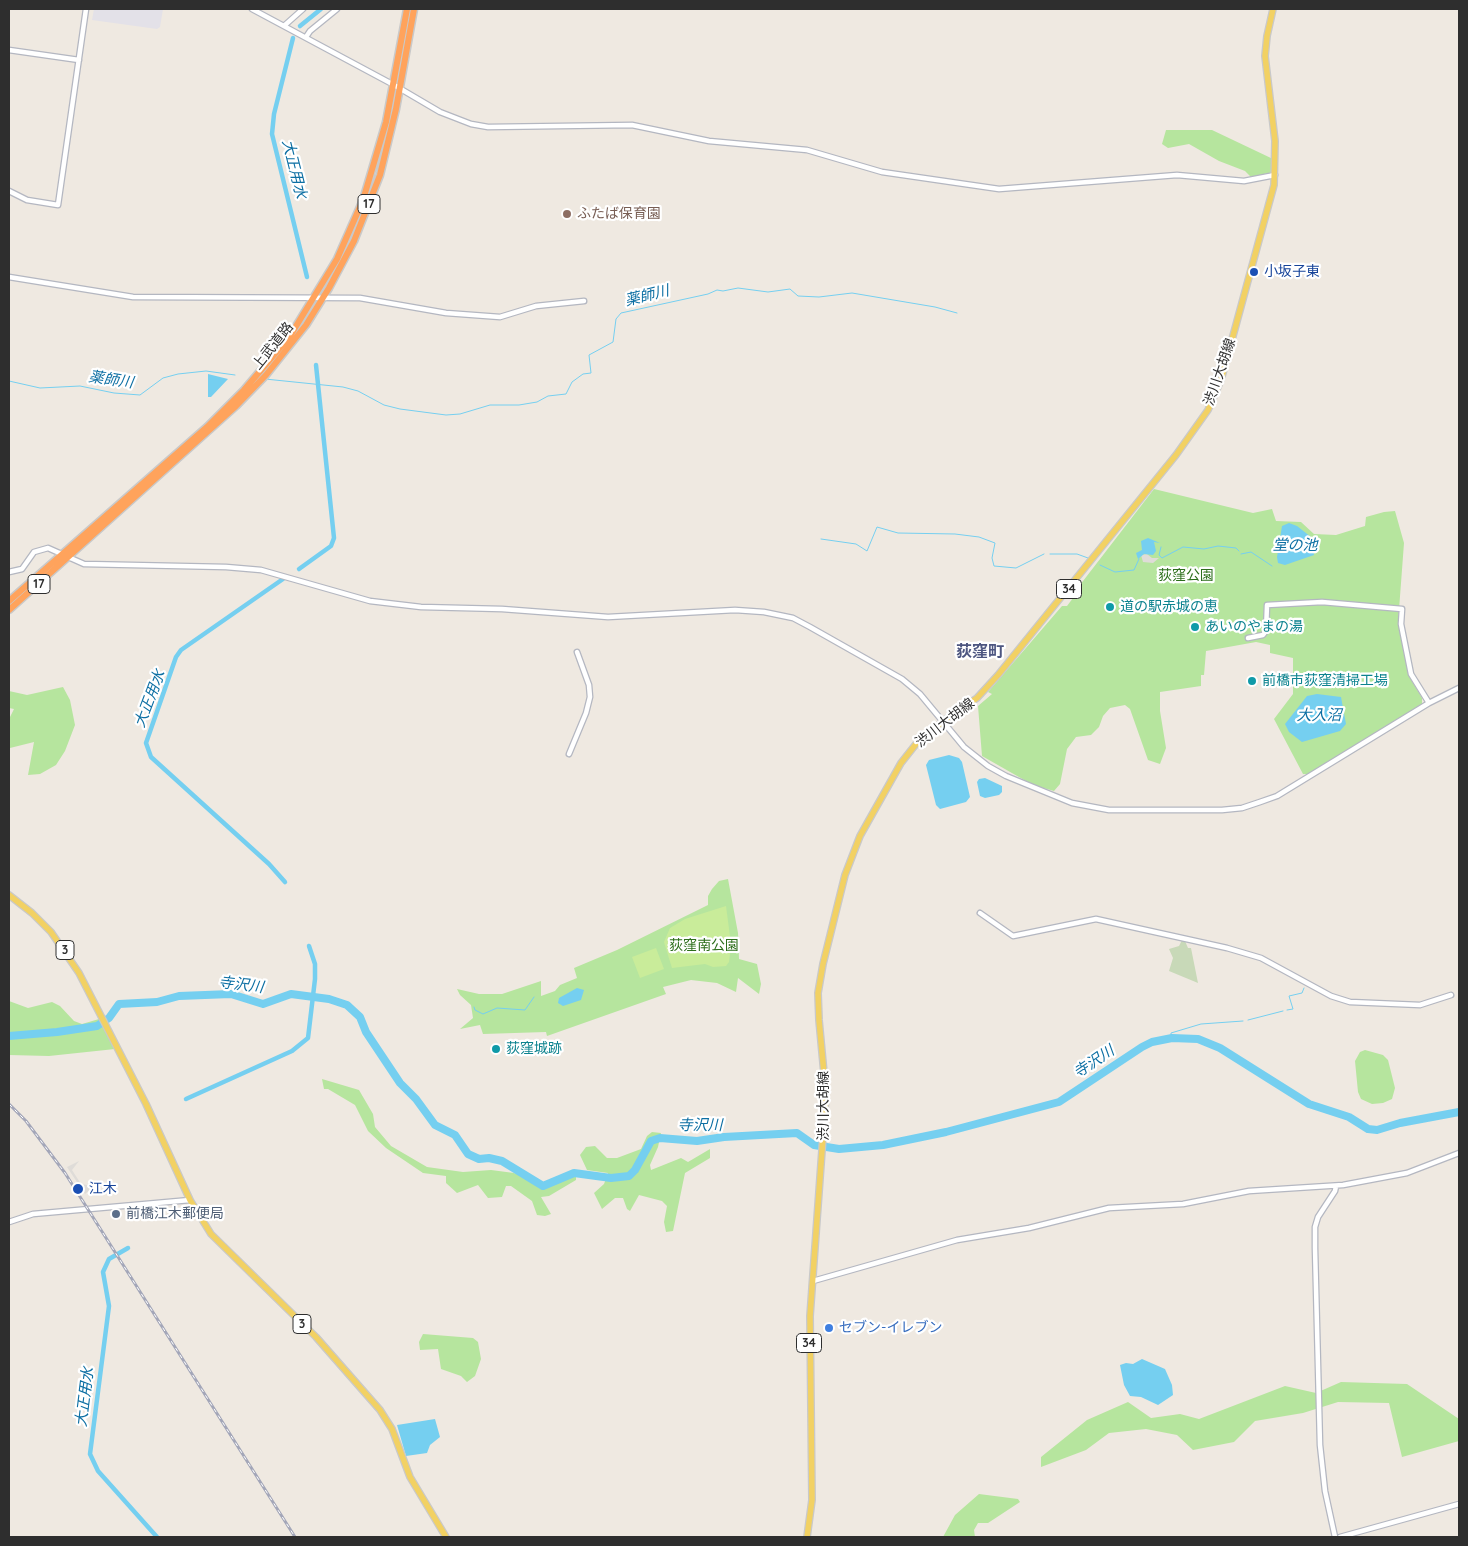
<!DOCTYPE html>
<html>
<head>
<meta charset="utf-8">
<style>
  body { margin:0 }
  #map { position:relative; width:1468px; height:1546px; overflow:hidden; background:#efe9e1; font-family:Quicksand,sans-serif }
  canvas { display:block }
  .frame { position:absolute; inset:0; border:10px solid #2e2e2e; pointer-events:none }
</style>
</head>
<body>
<div id="map">
<canvas width="1468" height="1546"></canvas>
<div class="frame"></div>
</div>
<script>
const c = document.querySelector('canvas').getContext('2d');
c.lineJoin = 'round';
function fillPath(path, color) {
  c.fillStyle = color;
  c.fill(path, 'evenodd');
}
function shape(rows) {
  const path = new Path2D();
  for (const r of rows) {
    path.moveTo(r[0], r[1]);
    for (let i = 2; i < r.length; i += 2) path.lineTo(r[i], r[i + 1]);
  }
  return path;
}
function stroke(path, color, width, dash) {
  c.strokeStyle = color;
  c.lineWidth = width;
  c.lineCap = dash ? 'butt' : 'round';
  c.setLineDash(dash || []);
  c.stroke(path);
}
function label(font, color, halo, rows, align = 'center') {
  c.font = font + ' Quicksand,"Noto Sans JP",sans-serif';
  c.lineWidth = 4.5;
  c.setLineDash([]);
  c.textBaseline = 'middle';
  c.strokeStyle = halo;
  c.fillStyle = color;
  for (const [text, x, y, turn = 0] of rows) {
    c.save();
    c.translate(x, y);
    c.rotate((+turn || 0) * Math.PI / 180);
    c.textAlign = isNaN(turn) ? turn : align;
    if (halo) c.strokeText(text, 0, 0);
    c.fillText(text, 0, 0);
    c.restore();
  }
}
const industrial = shape([
  [94,9,163,9,160,27,157,29,92,20]
]);
const green = shape([
  [1166,130,1212,130,1273,159,1273,172,1251,177,1245,171,1219,161,1189,144,1168,148,1162,144],
  [1154,489,1253,513,1272,509,1276,521,1301,522,1314,534,1336,535,1365,526,1366,517,1384,512,1395,511,1404,543,1398,623,1409,676,1422,698,1422,704,1309,774,1303,774,1274,719,1293,694,1293,658,1270,653,1270,645,1256,642,1206,651,1204,675,1201,675,1201,686,1160,692,1160,711,1166,748,1160,764,1148,760,1130,709,1125,705,1110,708,1103,716,1099,727,1091,735,1076,737,1067,749,1060,784,1054,791,1033,785,982,756,978,706,992,694,988,692,1062,606,1067,606,1073,598,1073,594],
  [63,687,70,700,75,725,65,751,56,765,40,774,28,775,34,742,10,748,9,719,14,709,9,708,9,691,27,695],
  [728,879,738,933,739,959,757,964,761,984,759,994,738,978,736,992,717,983,691,980,663,987,666,994,547,1036,546,1032,483,1034,480,1025,460,1029,473,1018,471,1005,460,995,457,989,479,994,502,994,541,981,541,996,555,991,560,985,577,978,574,968,617,950,708,905,708,896,712,889,719,881],
  [9,1001,28,1008,52,1002,60,1006,74,1021,82,1024,99,1019,115,1049,49,1056,9,1055],
  [1365,1050,1383,1055,1388,1060,1395,1088,1392,1099,1383,1103,1372,1104,1361,1099,1358,1092,1355,1061,1360,1052],
  [322,1079,359,1090,373,1114,375,1127,391,1146,427,1167,463,1172,491,1170,514,1173,537,1182,550,1182,563,1176,576,1176,576,1180,549,1196,541,1197,551,1214,545,1216,537,1215,532,1201,511,1186,506,1186,502,1197,488,1198,478,1185,457,1193,446,1183,446,1176,423,1173,386,1148,368,1131,355,1105,328,1089,324,1089],
  [652,1132,661,1133,658,1147,650,1165,651,1170,681,1158,688,1162,710,1149,710,1158,685,1173,673,1231,666,1232,664,1222,667,1206,662,1201,639,1195,630,1211,627,1209,623,1198,615,1198,602,1209,594,1193,604,1184,608,1173,587,1170,580,1155,586,1147,595,1146,607,1158,617,1158,641,1149,647,1136],
  [423,1334,473,1338,478,1342,481,1359,475,1376,467,1382,461,1376,441,1369,438,1349,420,1350,419,1342],
  [1341,1382,1407,1384,1459,1419,1459,1441,1402,1457,1389,1403,1338,1402,1303,1413,1255,1421,1234,1442,1193,1450,1177,1435,1146,1429,1109,1433,1086,1450,1041,1467,1041,1457,1087,1420,1128,1402,1151,1418,1180,1414,1199,1419,1285,1386,1316,1393],
  [979,1494,1018,1499,1020,1502,988,1523,978,1523,974,1530,975,1537,943,1537,955,1515]
]);
const cemetery = shape([
  [1182,940,1185,941,1188,948,1191,948,1198,983,1169,971,1173,958,1169,949,1179,946]
]);
const pitch = shape([
  [726,906,731,944,729,962,726,966,713,967,705,964,672,968,664,942,670,928,685,919],
  [656,948,664,969,640,978,632,957]
]);
const plaza = shape([
  [1147,554,1152,558,1159,558,1153,563,1143,562,1141,555],
  [79,1161,72,1170,81,1184,87,1185,88,1188,93,1185,92,1182,96,1185,85,1194,67,1167]
]);
const water = shape([
  [208,374,228,379,211,397,208,397],
  [1289,523,1297,526,1311,537,1314,555,1285,565,1278,563,1277,557,1282,526],
  [1148,538,1160,543,1154,542,1156,551,1153,555,1144,554,1138,559,1136,553,1142,550,1141,541],
  [1317,694,1341,697,1346,724,1340,731,1302,742,1289,732,1285,724,1307,696],
  [949,755,959,758,962,762,970,797,966,802,940,809,936,805,926,765,929,760],
  [985,778,1002,786,1002,792,999,795,985,798,980,796,977,782,979,779],
  [577,988,584,990,581,1000,563,1006,558,1003,559,998],
  [1142,1359,1165,1369,1172,1385,1173,1395,1158,1405,1141,1397,1130,1396,1124,1385,1120,1365,1126,1363,1133,1364],
  [435,1419,440,1437,430,1445,427,1453,406,1456,397,1425]
]);
const stream = shape([
  [265,379,343,387,358,391,384,405,400,409,446,415,460,414,490,405,519,405,537,402,548,396,566,394,572,382,583,374,591,373,589,355,613,342,616,319,621,313,708,294,717,290,723,291,738,288,768,292,790,289,798,296,819,297,852,293,935,307,957,313],
  [9,381,40,388,80,386,114,393,140,395,163,378,178,374,206,371,235,375],
  [821,539,856,544,867,551,877,527,898,533,955,534,979,537,995,543,992,558,994,566,1016,568,1044,554],
  [1161,547,1159,555,1162,558,1183,547,1204,549,1218,546,1236,548,1239,551],
  [1050,554,1077,554,1088,558],
  [1241,554,1251,552,1272,566],
  [1100,565,1115,572,1134,570,1139,559],
  [474,1007,475,1010,483,1014,497,1008,525,1010,534,997],
  [1287,1010,1293,1009,1289,996,1302,993,1304,988],
  [1248,1020,1283,1011],
  [1171,1038,1171,1033,1201,1024,1243,1021],
  [915,1137,946,1129,947,1132]
]);
const canal = shape([
  [300,26,321,9],
  [293,38,274,114,272,134,307,277],
  [299,569,331,546,334,538,316,365],
  [283,579,181,650,176,657,146,743,151,757,269,864,285,882],
  [186,1099,292,1051,308,1038,315,979,315,964,309,946],
  [128,1248,109,1259,103,1272,109,1306,90,1454,98,1471,157,1537]
]);
const river = shape([
  [9,1036,57,1032,97,1026,109,1018,119,1004,157,1002,179,996,231,994,263,1004,291,994,329,999,347,1005,360,1017,366,1032,400,1083,416,1099,435,1125,455,1135,468,1154,479,1159,489,1158,502,1161,543,1186,574,1173,611,1178,629,1176,635,1170,651,1141,660,1138,697,1141,724,1137,797,1133,814,1145,839,1149,883,1145,946,1132,1059,1102,1142,1047,1152,1042,1172,1038,1198,1039,1220,1048,1309,1104,1349,1117,1368,1129,1377,1130,1400,1123,1459,1112]
]);
const minor = shape([
  [252,9,394,85,440,112,471,124,488,127,632,125,709,141,807,150,882,172,999,189,1177,175,1244,181,1275,175],
  [285,25,303,9],
  [306,37,310,31,337,9],
  [9,50,79,60],
  [9,191,27,200,58,205,86,9],
  [9,277,133,297,360,298,446,313,500,317,536,306,584,301],
  [9,572,22,569,34,552,48,548,84,564,226,567,261,570,370,601,421,607,502,609,608,617,735,610,764,612,793,618,810,627,902,679,920,694,964,747,988,766,1006,776,1072,803,1109,810,1222,810,1242,808,1260,802,1277,796,1429,703,1459,688],
  [1248,638,1263,635,1266,631,1267,605,1322,602,1402,609,1401,624,1411,674,1429,703],
  [569,754,586,713,590,697,589,685,577,652],
  [980,913,1013,936,1096,919,1227,948,1261,958,1331,996,1350,1002,1420,1005,1451,995],
  [9,1222,33,1214,190,1200],
  [813,1281,957,1240,1029,1228,1109,1208,1183,1204,1249,1191,1343,1185,1407,1173,1459,1153],
  [1335,1537,1325,1491,1320,1445,1315,1248,1315,1227,1318,1217,1335,1191,1336,1186],
  [1340,1537,1459,1504]
]);
const major = shape([
  [9,895,32,913,51,932,79,973,146,1104,190,1200,211,1234,316,1337,380,1410,392,1429,410,1477,446,1537],
  [807,1537,812,1500,810,1316,826,1095,819,1020,818,993,823,964,845,875,860,836,901,763,916,744,942,722,977,698,998,675,1176,455,1208,410,1221,380,1274,185,1275,141,1265,56,1267,36,1273,9]
]);
const highway = shape([
  [9,601,207,427,244,390,290,336,337,259,363,200,386,122,407,9],
  [9,610,236,406,266,375,306,325,329,288,354,241,380,175,396,109,414,9]
]);
const rail = shape([
  [9,1104,26,1121,65,1173,295,1537]
]);
const markers = [
  [567,214,5,"#8d6e63"],
  [1254,272,5,"#1a4fb4"],
  [1110,607,5,"#0f9aa8"],
  [1195,627,5,"#0f9aa8"],
  [1252,681,5,"#0f9aa8"],
  [496,1049,5,"#0f9aa8"],
  [78,1189,6,"#1a4fb4"],
  [116,1214,5,"#5c6f8a"],
  [829,1328,5,"#3f7fe0"]
];
const shields = [
  [369,204,22],
  [39,584,22],
  [1069,589,25],
  [65,950,18],
  [302,1324,18],
  [809,1343,25]
];
const shieldNames = [
  ["17",369,204],
  ["17",39,584],
  ["34",1069,589],
  ["3",65,950],
  ["3",302,1324],
  ["34",809,1343]
];
const educationNames = [
  ["ふたば保育園",577,214]
];
const transitNames = [
  ["小坂子東",1264,272],
  ["江木",89,1189]
];
const streetNames = [
  ["上武道路",273,346,-51],
  ["渋川大胡線",1220,372,-71],
  ["渋川大胡線",945,723,-38],
  ["渋川大胡線",824,1106,-90]
];
const parkNames = [
  ["荻窪公園",1186,576],
  ["荻窪南公園",704,946]
];
const cultureNames = [
  ["道の駅赤城の恵",1120,607],
  ["あいのやまの湯",1205,627],
  ["前橋市荻窪清掃工場",1262,681],
  ["荻窪城跡",506,1049]
];
const serviceNames = [
  ["前橋江木郵便局",126,1214]
];
const shopNames = [
  ["セブン-イレブン",839,1328]
];
const waterNames = [
  ["大正用水",294,169,76],
  ["薬師川",647,296,-14],
  ["薬師川",111,380,8],
  ["堂の池",1295,545],
  ["大正用水",150,699,-69],
  ["大入沼",1319,715],
  ["寺沢川",241,985,7],
  ["寺沢川",1094,1062,-34],
  ["寺沢川",700,1125],
  ["大正用水",85,1397,-83]
];
const quarterNames = [
  ["荻窪町",980,652]
];
fillPath(industrial, '#e3e1e8');
fillPath(green, '#b6e59e');
fillPath(cemetery, '#c8d9b8');
fillPath(pitch, '#c9ec9a');
fillPath(plaza, '#dfdcd8');
fillPath(water, '#75cff0');
stroke(stream, '#75cff0', 1);
stroke(canal, '#75cff0', 4.5);
stroke(river, '#75cff0', 8);
stroke(minor, '#b4b7c1', 7);
stroke(major, '#c9c9c9', 8);
stroke(highway, '#c9c9c9', 9);
stroke(minor, '#fff', 4.5);
stroke(major, '#f2d163', 5.5);
stroke(highway, '#ffa35c', 6);
stroke(rail, '#a3a6b8', 3);
stroke(rail, '#fff', 1, [4]);
for (const [x, y, r, color] of markers) {
  const dot = new Path2D();
  dot.arc(x, y, r, 0, 2 * Math.PI);
  c.fillStyle = color;
  c.fill(dot);
  stroke(dot, '#fff', 2);
}
for (const [x, y, w] of shields) {
  const box = new Path2D();
  box.roundRect(x - w / 2, y - 9.5, w, 19, 4);
  c.fillStyle = '#fff';
  c.fill(box);
  stroke(box, '#2e2e2e', 1);
}
label('bold 12px', '#2e2e2e', null, shieldNames);
label('14px', '#785e54', '#fff', educationNames, 'left');
label('14px', '#164399', '#fff', transitNames, 'left');
label('14px', '#2e2e2e', '#fff', streetNames);
label('14px', '#2c6e1b', '#fff', parkNames);
label('14px', '#0d838f', '#fff', cultureNames, 'left');
label('14px', '#4e5e75', '#fff', serviceNames, 'left');
label('14px', '#366cbe', '#fff', shopNames, 'left');
label('italic 15px', '#0d6fa3', '#fff', waterNames);
label('bold 16px', '#4d5680', '#fff', quarterNames);
</script>
</body>
</html>
